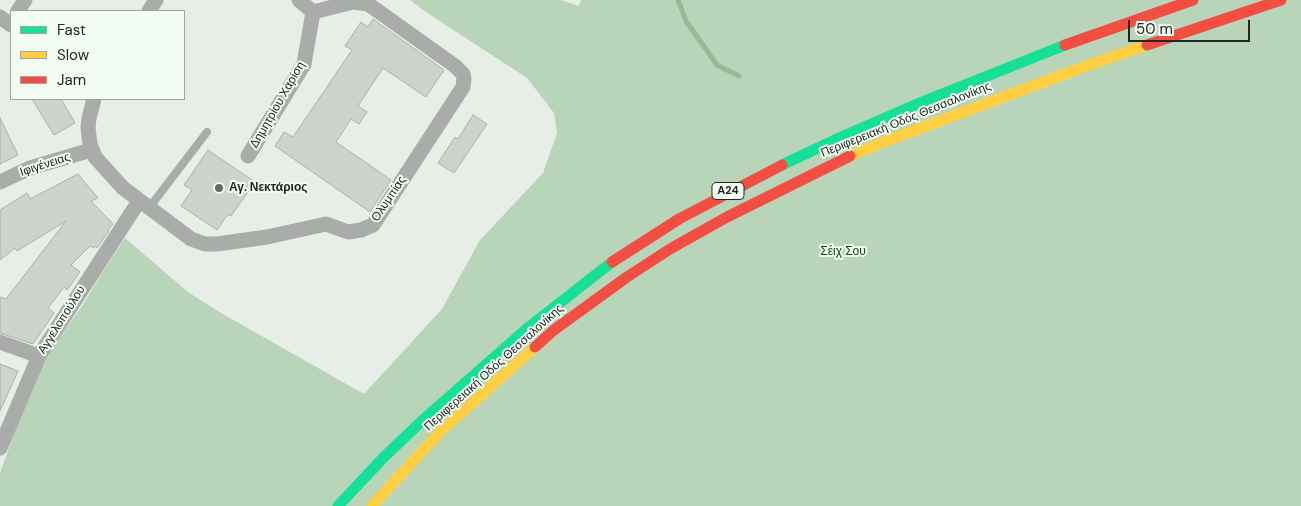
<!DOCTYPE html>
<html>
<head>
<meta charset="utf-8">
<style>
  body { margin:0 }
  #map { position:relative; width:1301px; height:506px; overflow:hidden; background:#e7ede7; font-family:"DM Sans",sans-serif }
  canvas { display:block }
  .legend { position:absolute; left:10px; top:10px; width:175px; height:90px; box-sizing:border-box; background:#f2fcf2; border:1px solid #9fa69f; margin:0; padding:6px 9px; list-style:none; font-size:15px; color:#222522 }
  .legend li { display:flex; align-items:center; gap:10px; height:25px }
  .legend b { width:25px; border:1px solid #9fa69f }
  .scale { position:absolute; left:1128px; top:20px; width:122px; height:22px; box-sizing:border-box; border:2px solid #222522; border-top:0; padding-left:6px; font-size:15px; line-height:18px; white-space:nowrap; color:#222522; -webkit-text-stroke:4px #f2fcf2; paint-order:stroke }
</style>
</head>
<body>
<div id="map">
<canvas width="1301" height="506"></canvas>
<ul class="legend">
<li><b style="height:6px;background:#16e098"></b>Fast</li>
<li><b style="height:6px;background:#ffcf43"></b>Slow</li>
<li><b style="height:6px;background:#f24e42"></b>Jam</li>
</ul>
<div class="scale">50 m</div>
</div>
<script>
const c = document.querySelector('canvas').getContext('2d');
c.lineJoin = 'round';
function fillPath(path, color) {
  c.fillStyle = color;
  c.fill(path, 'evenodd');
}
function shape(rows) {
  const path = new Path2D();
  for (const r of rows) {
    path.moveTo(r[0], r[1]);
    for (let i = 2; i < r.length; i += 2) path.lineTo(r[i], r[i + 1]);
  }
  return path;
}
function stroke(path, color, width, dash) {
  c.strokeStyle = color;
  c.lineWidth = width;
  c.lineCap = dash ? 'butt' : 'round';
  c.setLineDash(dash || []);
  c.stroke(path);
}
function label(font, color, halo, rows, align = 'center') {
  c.font = font + ' "DM Sans",sans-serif';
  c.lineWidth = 4;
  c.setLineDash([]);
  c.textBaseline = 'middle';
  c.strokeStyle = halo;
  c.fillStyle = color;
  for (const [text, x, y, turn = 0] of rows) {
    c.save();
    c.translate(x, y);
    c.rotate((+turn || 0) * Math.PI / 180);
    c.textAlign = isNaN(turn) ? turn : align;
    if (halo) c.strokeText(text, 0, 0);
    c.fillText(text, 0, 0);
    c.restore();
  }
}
const forest = shape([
  [410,0,561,0,579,6,581,0,1301,0,1301,506,0,506,0,473,15,431,41,368,52,349,84,303,102,273,125,238,188,292,221,313,364,394,442,309,480,240,543,173,557,133,554,113,527,78,426,12]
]);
const stream = shape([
  [678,0,686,21,717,65,739,76]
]);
const building = shape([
  [373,19,444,70,426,97,383,68,358,106,367,112,359,124,351,119,336,142,391,180,370,212,275,146,284,132,293,137,352,50,345,46,361,22,368,27,373,19],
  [32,99,61,99,75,123,54,135,32,99],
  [473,115,487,124,454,173,438,163,455,137,458,139,473,115],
  [0,118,18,155,0,164,0,118],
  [208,150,255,182,231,216,228,214,217,230,181,206,192,190,184,185,208,150],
  [78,174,98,198,91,201,113,224,108,230,109,231,97,248,95,246,93,248,90,246,71,265,80,272,67,290,64,287,48,308,54,313,33,344,0,333,0,297,6,299,66,221,17,251,15,248,0,260,0,210,27,193,30,199,78,174],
  [0,364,18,371,0,411,0,364]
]);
const lane = shape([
  [149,208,207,132]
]);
const street = shape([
  [18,11,25,0],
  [149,11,156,0],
  [0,17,11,25],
  [94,99,89,118,88,128,90,144,95,157,123,188,191,239,205,244,217,244,267,237,326,224,348,232,361,230,373,225,463,87,464,79,463,74,455,66,368,4,353,2,313,12],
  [248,156,304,64,313,12,299,0],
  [0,182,30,168,91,150],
  [0,342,39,356],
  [0,448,39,356,139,201]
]);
const fast = shape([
  [782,165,839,138,922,102,1065,45],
  [338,506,384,457,423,420,529,327,612,262]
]);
const slow = shape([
  [850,156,881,143,1089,65,1147,45],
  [372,506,440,432,535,347]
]);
const jam = shape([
  [1065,45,1193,0],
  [1147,45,1281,0],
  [612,262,679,219,782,165],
  [535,347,554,330,627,277,670,249,727,217,850,156]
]);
const markers = [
  [219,188,5,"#676b67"]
];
const shields = [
  [728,191,32]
];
const shieldNames = [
  ["Α24",728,191]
];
const streetNames = [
  ["Δημητρίου Χαρίση",278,105,-60],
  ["Περιφερειακή Οδός Θεσσαλονίκης",906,120,-22],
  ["Ιφιγένειας",45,165,-18],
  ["Ολυμπίας",389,199,-56],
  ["Αγγελοπούλου",62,320,-58],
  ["Περιφερειακή Οδός Θεσσαλονίκης",494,368,-42]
];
const poiNames = [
  ["Αγ. Νεκτάριος",229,188]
];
const parkNames = [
  ["Σέιχ Σου",843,252]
];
fillPath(forest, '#b8d5b9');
stroke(stream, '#97b999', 5);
fillPath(building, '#ced3ce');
stroke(building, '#acb0ac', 1);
stroke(lane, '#a9aca9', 8);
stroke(street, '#a9aca9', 15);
stroke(fast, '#16e098', 11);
stroke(slow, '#ffcf43', 11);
stroke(jam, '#f24e42', 11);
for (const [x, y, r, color] of markers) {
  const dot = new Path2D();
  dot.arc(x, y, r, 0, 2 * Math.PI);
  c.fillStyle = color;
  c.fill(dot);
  stroke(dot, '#f2fcf2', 2);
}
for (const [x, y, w] of shields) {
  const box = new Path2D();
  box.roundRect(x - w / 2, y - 8.5, w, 17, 4);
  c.fillStyle = '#f2fcf2';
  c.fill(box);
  stroke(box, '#222522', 1);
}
label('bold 11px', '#222522', null, shieldNames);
label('12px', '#222522', '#f2fcf2', streetNames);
label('bold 12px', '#222522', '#f2fcf2', poiNames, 'left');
label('12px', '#0e4117', '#f2fcf2', parkNames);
</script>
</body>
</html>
